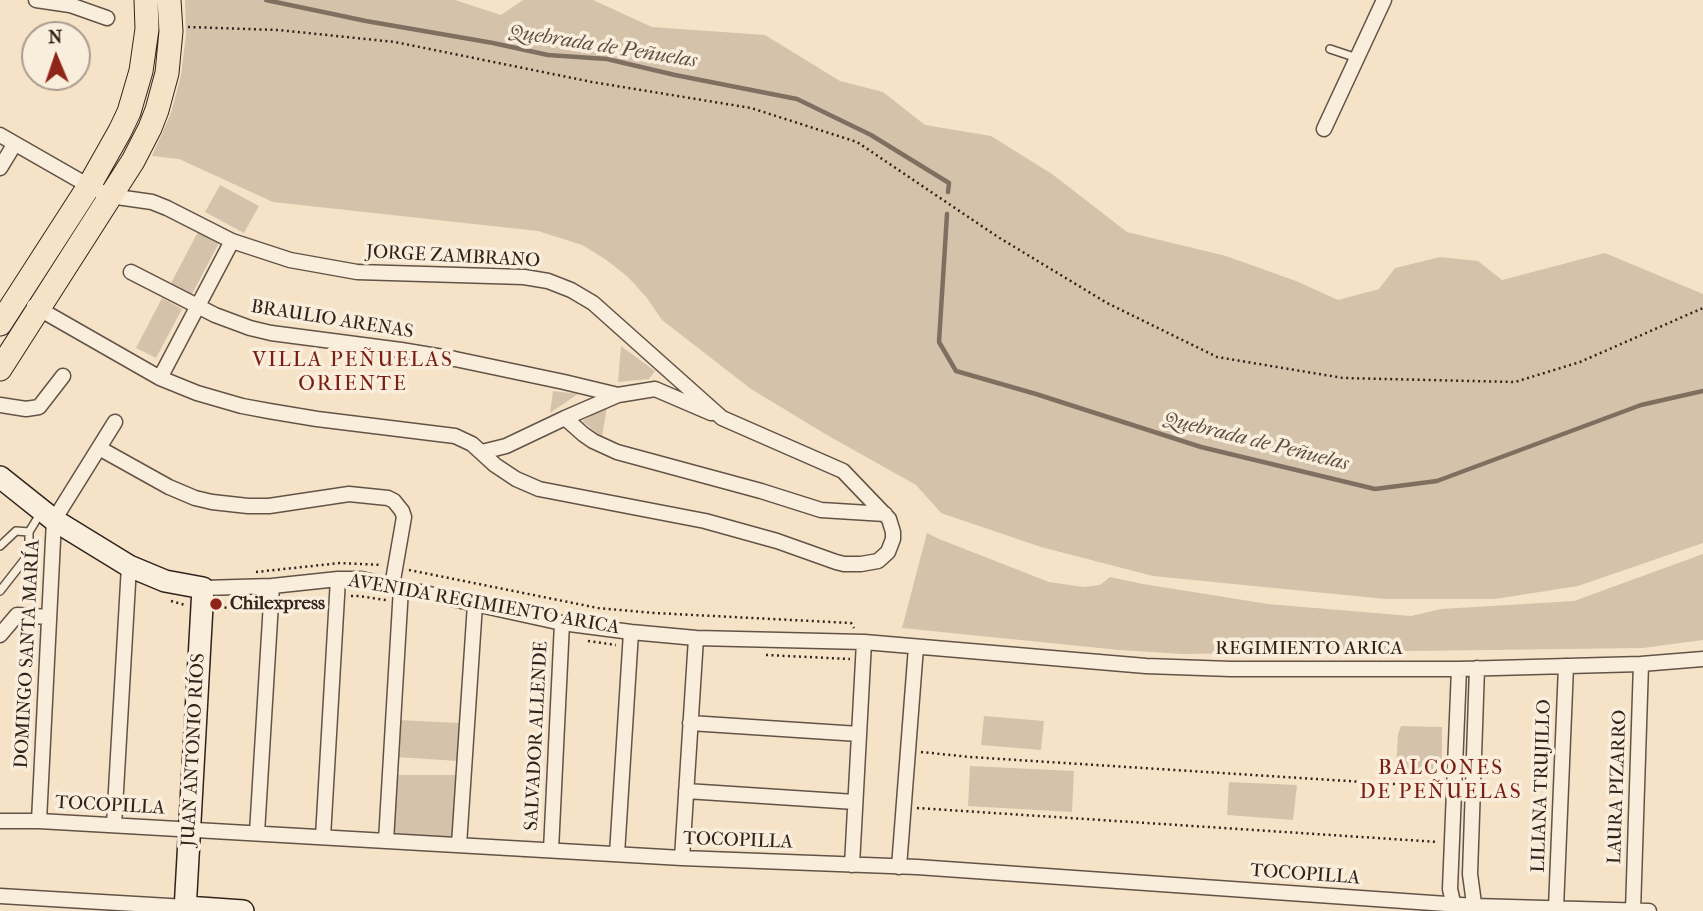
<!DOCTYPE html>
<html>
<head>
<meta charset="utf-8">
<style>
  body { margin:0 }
  #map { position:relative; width:1703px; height:911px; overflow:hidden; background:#f6e3c7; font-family:"IM FELL French Canon",serif }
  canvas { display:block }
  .north { position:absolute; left:21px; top:21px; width:70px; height:70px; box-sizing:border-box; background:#f9eddb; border:2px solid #a99c8f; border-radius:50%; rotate:358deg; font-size:19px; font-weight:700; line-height:28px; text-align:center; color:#31231c }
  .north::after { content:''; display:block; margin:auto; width:24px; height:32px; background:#8f2418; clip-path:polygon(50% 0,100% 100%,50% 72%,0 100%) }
</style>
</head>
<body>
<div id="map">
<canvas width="1703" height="911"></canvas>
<div class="north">N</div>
</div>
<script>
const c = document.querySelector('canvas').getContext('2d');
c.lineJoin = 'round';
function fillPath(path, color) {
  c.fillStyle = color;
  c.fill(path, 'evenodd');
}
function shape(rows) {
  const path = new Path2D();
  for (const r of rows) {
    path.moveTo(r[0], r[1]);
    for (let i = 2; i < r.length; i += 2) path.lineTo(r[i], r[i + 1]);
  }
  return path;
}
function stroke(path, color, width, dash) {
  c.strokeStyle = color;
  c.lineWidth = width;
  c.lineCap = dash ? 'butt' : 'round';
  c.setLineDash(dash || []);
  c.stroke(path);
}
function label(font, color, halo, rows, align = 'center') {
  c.font = font + ' "IM FELL French Canon",serif';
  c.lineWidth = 7;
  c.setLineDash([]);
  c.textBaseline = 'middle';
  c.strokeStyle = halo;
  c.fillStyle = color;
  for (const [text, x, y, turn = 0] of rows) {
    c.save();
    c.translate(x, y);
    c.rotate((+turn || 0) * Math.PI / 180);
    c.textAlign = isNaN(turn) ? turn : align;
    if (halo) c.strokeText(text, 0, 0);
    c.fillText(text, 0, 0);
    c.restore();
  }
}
const green = shape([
  [185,0,455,0,501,15,523,0,593,0,652,27,765,35,840,81,883,92,925,125,991,136,1052,174,1127,232,1226,256,1296,281,1338,300,1379,289,1395,268,1440,257,1478,261,1502,280,1605,253,1703,294,1703,543,1578,586,1495,599,1385,599,1153,576,1041,547,941,513,916,485,827,435,751,389,662,320,647,298,628,277,605,259,582,245,538,231,273,202,179,159,152,156,171,113,181,75,186,35],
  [220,185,259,206,244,233,205,212],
  [199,230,220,241,191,296,170,285],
  [162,298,182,309,156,358,136,348],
  [621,346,655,371,649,379,618,382],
  [553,391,578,394,550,413],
  [607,407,602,437,582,421],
  [927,533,939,539,1049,582,1084,587,1100,585,1110,577,1143,584,1268,604,1411,616,1441,609,1574,601,1703,554,1703,640,1643,648,1182,654,1119,650,902,628],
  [984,716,1044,721,1041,750,981,745],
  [398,720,460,723,458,761,396,757],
  [1401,726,1442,727,1442,770,1396,769,1398,734],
  [970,766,1074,771,1072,812,968,806],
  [397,775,458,775,455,837,392,833],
  [1229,782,1297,785,1293,820,1227,815]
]);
const stream = shape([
  [266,0,366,21,493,43,548,55,607,59,675,75,797,99,871,135,949,183,948,192],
  [947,214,939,342,956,371,1036,394,1201,447,1375,489,1437,481,1641,405,1703,391]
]);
const path = shape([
  [188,27,278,30,395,42,592,82,751,108,857,142,998,237,1107,303,1217,357,1343,378,1515,382,1580,362,1703,308],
  [409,570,598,608,654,613,851,623,854,628],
  [256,572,340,563,382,565],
  [351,596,358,596,386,600],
  [171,601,185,605],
  [285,603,324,599],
  [219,608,257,606],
  [588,641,616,645],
  [766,655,850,659],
  [921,752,970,757,1442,787],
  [917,808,1438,842]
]);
const lane = shape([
  [1330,49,1357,58],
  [0,546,16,531,29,532],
  [0,591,29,554,29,532,40,514]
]);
const street = shape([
  [36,0,70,5,107,18],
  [1324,129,1384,0],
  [0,135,89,186,110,196,152,202,167,208,232,241,290,260,357,272,524,277,548,281,571,290,593,303,722,418,843,471,889,519,893,532,893,539,888,552,878,561,861,564,844,564,836,562,777,541,705,521,539,489,516,479,495,465,472,444,455,436,317,419,269,411,242,406,197,393,160,378,34,306],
  [0,168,14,145],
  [131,272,215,315,250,328,271,333,401,350,455,359,564,382,618,395],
  [160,378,232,241],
  [0,405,26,409,39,407,63,376],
  [565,418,583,434,593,441,617,452,761,491,821,510,885,514],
  [99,448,169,487,195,498,212,502,248,506,269,506,349,494,388,498,394,501,402,511,404,517,392,586],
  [482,452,506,446,565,418,618,395,655,389,711,413],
  [203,588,272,586,338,579,361,579,562,623,631,632,696,638,864,642,1146,666,1231,669,1459,669,1641,664,1703,659],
  [0,635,17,615,49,617],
  [690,723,859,734],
  [686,791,855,802],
  [0,821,39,821,682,858,917,867,1475,906,1649,911],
  [39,821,54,520,115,422],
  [114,825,129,566],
  [257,833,272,586],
  [323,837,338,579],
  [386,841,401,588],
  [459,845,475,604],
  [551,850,562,623],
  [617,854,631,632],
  [682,858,696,638],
  [852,865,864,642],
  [899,867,916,647],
  [0,896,186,907],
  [1556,908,1566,666],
  [1455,911,1450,889,1459,669],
  [1475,911,1470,874,1477,668],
  [1633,911,1641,664]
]);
const secondary = shape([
  [0,477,54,520,129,566,165,581,203,588,185,911],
  [186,907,243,911]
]);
const primary = shape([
  [0,324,89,186,120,131,129,112,141,71,147,29,146,0],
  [0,369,133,161,150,128,157,110,167,73,171,31,169,0]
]);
const markers = [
  [216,604,7,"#8f2418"]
];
const streetNames = [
  ["JORGE ZAMBRANO",453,257,3],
  ["BRAULIO ARENAS",332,320,9],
  ["AVENIDA REGIMIENTO ARICA",484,605,10],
  ["REGIMIENTO ARICA",1309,649],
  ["DOMINGO SANTA MARÍA",28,654,-87],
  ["SALVADOR ALLENDE",537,736,-87],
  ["JUAN ANTONIO RÍOS",194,750,-87],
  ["LILIANA TRUJILLO",1542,786,-88],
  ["LAURA PIZARRO",1618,787,-88],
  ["TOCOPILLA",110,806,3],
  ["TOCOPILLA",738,841,2],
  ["TOCOPILLA",1305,875,4]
];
const poiNames = [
  ["Chilexpress",230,604]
];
const waterNames = [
  ["Quebrada de Peñuelas",603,47,9],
  ["Quebrada de Peñuelas",1256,442,14]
];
const neighbourhoodNames = [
  ["VILLA PEÑUELAS",353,361],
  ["ORIENTE",353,385],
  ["BALCONES",1441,769],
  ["DE PEÑUELAS",1441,793]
];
fillPath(green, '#d5c2aa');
stroke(stream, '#7f6f60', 4.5);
stroke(lane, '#625347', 10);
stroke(street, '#625347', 17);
stroke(secondary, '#31231c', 24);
stroke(primary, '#31231c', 25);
stroke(path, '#31231c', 2.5, [2, 3.5]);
stroke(lane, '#f9eddb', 7);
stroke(street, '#f9eddb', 14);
stroke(secondary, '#f9eddb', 21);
stroke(primary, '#f6e3c7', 23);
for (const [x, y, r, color] of markers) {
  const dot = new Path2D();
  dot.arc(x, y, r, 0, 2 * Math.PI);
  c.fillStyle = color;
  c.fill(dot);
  stroke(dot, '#f9eddb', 2.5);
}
label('19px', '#31231c', '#f9eddb', streetNames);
label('bold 19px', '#31231c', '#f9eddb', poiNames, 'left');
label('italic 21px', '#5e4f44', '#f9eddb', waterNames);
c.letterSpacing = '2px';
label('21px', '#7a1f14', '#f9eddb', neighbourhoodNames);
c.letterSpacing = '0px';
</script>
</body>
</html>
